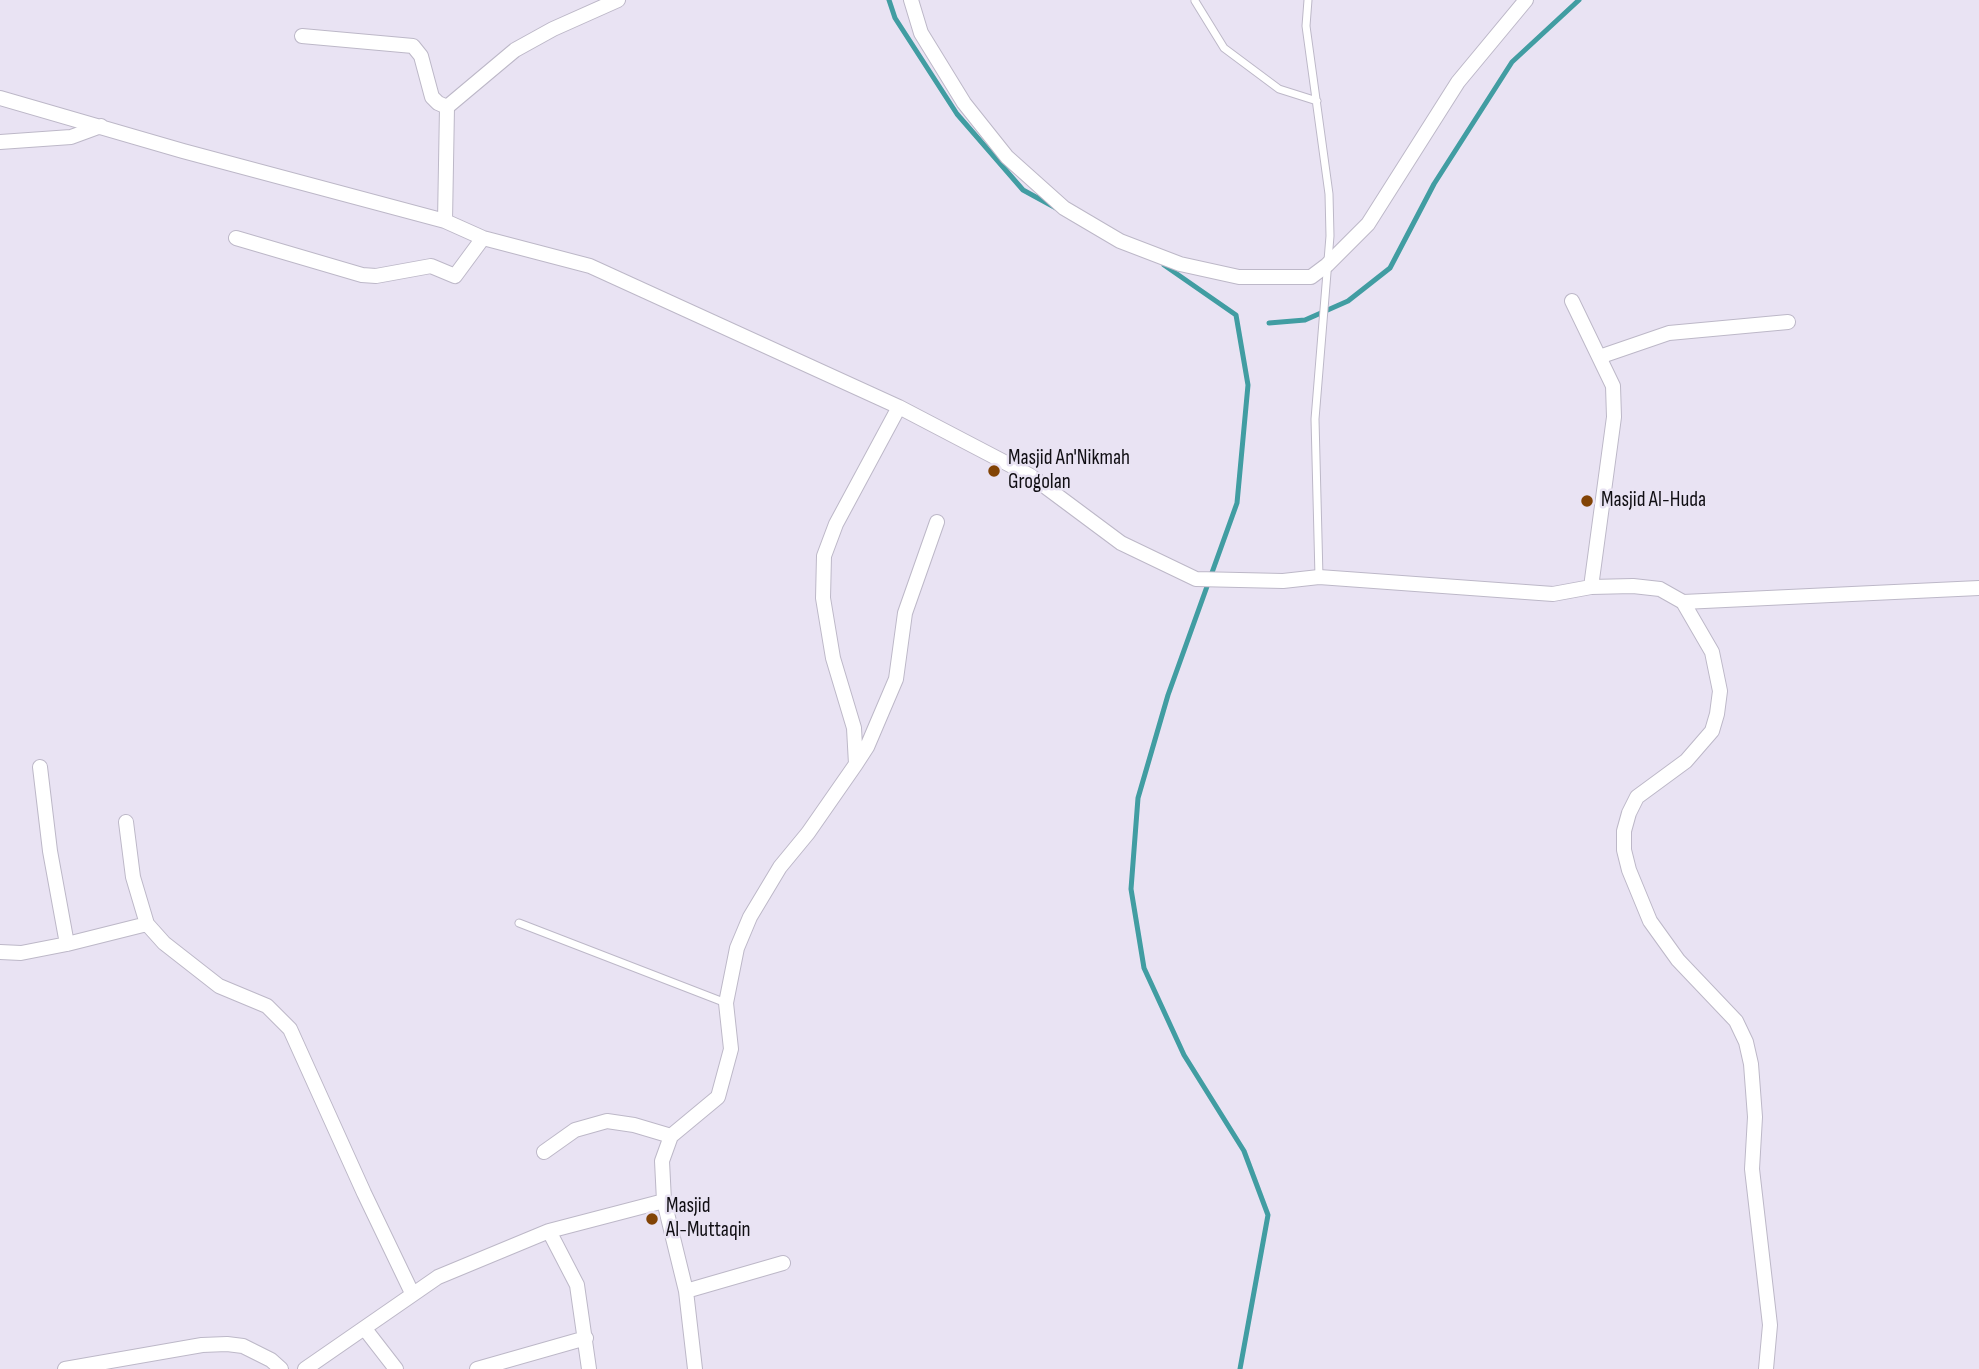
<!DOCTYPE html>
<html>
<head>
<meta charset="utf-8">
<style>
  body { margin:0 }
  canvas { display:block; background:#e9e3f3 }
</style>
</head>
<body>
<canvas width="1979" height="1369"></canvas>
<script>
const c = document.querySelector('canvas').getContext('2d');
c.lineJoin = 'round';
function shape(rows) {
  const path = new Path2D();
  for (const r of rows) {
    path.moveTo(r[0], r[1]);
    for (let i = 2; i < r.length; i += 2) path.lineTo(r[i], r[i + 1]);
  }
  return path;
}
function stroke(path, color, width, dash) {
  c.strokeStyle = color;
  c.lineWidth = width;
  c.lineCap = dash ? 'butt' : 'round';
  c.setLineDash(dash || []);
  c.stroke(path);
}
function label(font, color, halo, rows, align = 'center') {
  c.font = font + ' "Sofia Sans Condensed",sans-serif';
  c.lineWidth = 5;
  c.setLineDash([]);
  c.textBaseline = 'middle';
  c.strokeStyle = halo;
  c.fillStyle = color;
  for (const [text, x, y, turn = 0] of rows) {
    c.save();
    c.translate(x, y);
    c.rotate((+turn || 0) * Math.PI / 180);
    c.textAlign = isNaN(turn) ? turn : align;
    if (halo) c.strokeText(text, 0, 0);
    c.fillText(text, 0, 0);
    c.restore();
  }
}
const stream = shape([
  [889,0,895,18,957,114,1023,190,1056,208],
  [1164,265,1236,315,1248,385,1237,503,1168,695,1138,798,1131,889,1144,968,1184,1055,1244,1151,1268,1215,1240,1369],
  [1269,323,1305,320,1348,301,1390,268,1434,184,1512,62,1579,0]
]);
const service = shape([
  [1308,0,1306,26,1329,194,1330,236,1315,419,1319,577],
  [1195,1,1224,48,1279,89,1317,101],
  [519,923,726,1003]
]);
const minor = shape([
  [911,0,921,33,964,103,1007,157,1064,208,1120,241,1180,264,1239,277,1311,277,1327,265,1368,224,1458,82,1526,0],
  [302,36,413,46,421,56,432,97,438,103,447,107],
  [0,98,183,151,445,221,483,238,590,266,899,407,1031,476,1121,543,1196,579,1283,581,1319,577,1553,594,1591,587,1633,586,1660,589,1683,602,1712,652,1720,691,1717,714,1712,731,1686,761,1637,797,1629,813,1624,831,1624,850,1629,870,1650,921,1678,960,1736,1021,1746,1042,1751,1064,1755,1117,1752,1169,1770,1325,1766,1369],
  [0,142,71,137,101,126],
  [445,221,447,107,515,50,553,29,618,0],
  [236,238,362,275,376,276,431,266,455,276,483,238],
  [1572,301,1613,386,1614,417,1591,587],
  [1599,357,1669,333,1788,322],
  [1683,602,1979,588],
  [856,764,867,747,896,679,905,613,937,522],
  [40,767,50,851,67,944],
  [126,822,133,877,147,924,164,943,219,986,267,1006,290,1029,364,1193,412,1293],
  [0,952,21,953,67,944,147,924],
  [544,1152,575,1130,607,1121,634,1125,671,1136],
  [549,1231,577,1285,589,1369],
  [686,1291,783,1263],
  [365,1329,396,1369],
  [65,1369,202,1345,227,1344,243,1346,271,1360,281,1369],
  [305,1369,438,1277,549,1231,664,1201],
  [477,1369,586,1338],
  [695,1369,686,1291,664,1201,662,1161,671,1136,718,1097,731,1049,726,1003,737,948,750,917,780,867,808,833,856,764,854,728,833,658,823,598,824,556,836,524,899,407]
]);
const markers = [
  [994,471,7,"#824305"],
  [1587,501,7,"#824305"],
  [652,1219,7,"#824305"]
];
const poiNames = [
  ["Masjid An'Nikmah",1008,459],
  ["Grogolan",1008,483],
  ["Masjid Al-Huda",1601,501],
  ["Masjid",666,1207],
  ["Al-Muttaqin",666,1231]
];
stroke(stream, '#419da2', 5);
stroke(service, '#bdb8c8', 9);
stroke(minor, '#bdb8c8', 16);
stroke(service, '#fff', 7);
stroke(minor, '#fff', 14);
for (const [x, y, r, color] of markers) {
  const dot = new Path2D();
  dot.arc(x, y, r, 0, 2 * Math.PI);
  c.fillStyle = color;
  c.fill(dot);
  stroke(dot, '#e9e3f3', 2.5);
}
label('21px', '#100e13', '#e9e3f3', poiNames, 'left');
</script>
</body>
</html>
